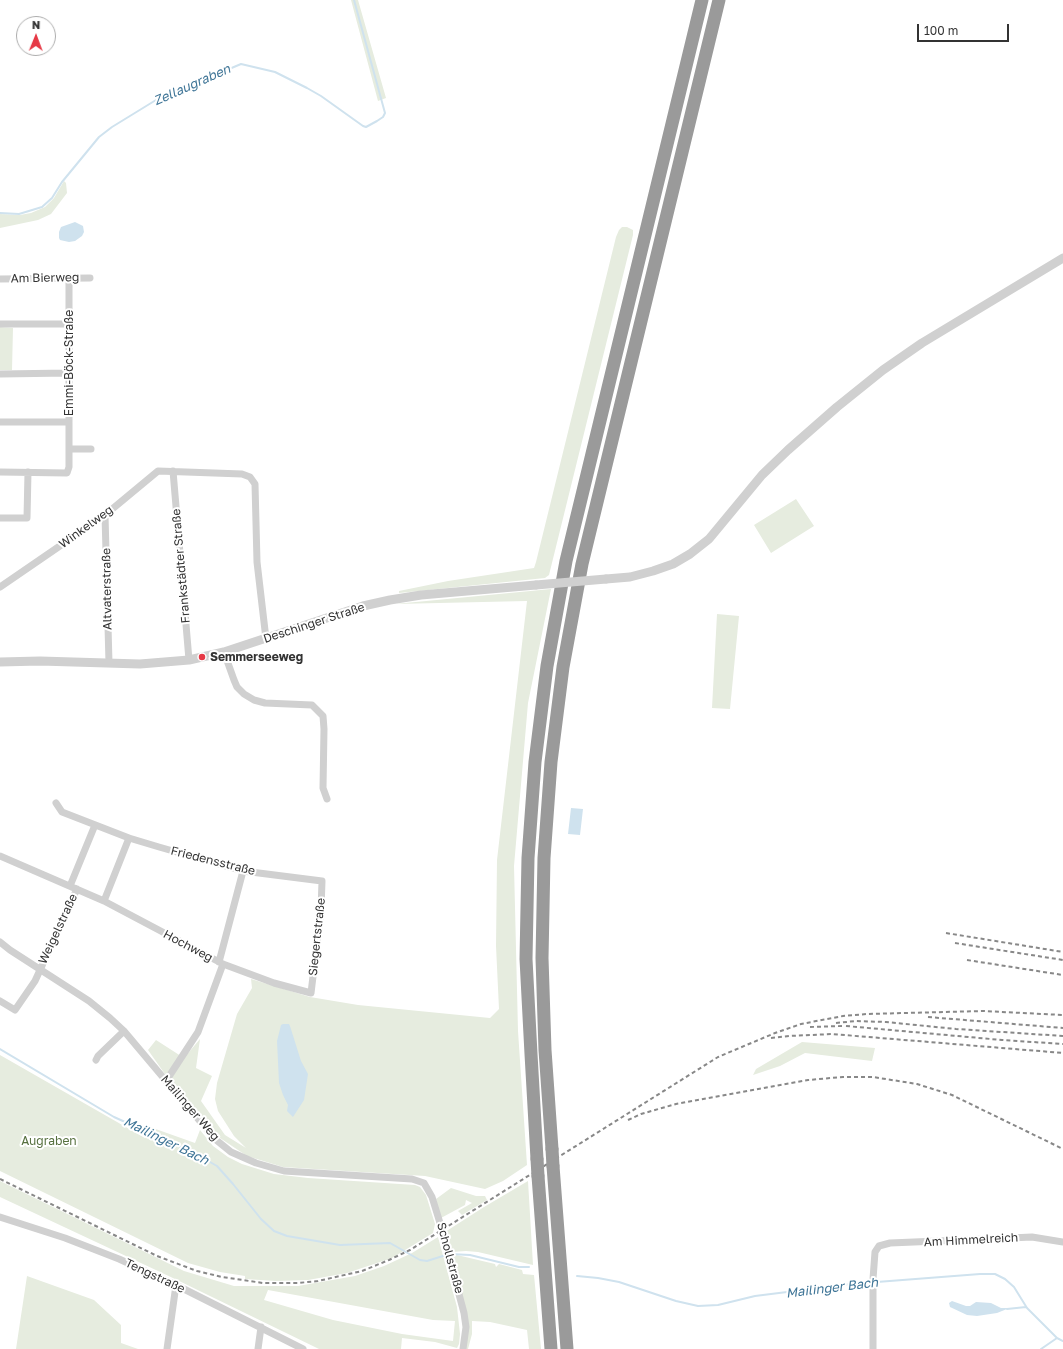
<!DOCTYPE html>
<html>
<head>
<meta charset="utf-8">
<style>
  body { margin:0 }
  #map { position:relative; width:1063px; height:1349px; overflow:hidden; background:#fff; font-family:"Golos Text",sans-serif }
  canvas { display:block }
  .north { position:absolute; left:16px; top:16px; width:40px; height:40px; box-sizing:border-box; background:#fff; border:1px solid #adadad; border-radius:50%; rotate:1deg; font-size:11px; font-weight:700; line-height:16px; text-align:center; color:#333 }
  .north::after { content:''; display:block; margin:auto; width:14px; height:18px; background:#e63946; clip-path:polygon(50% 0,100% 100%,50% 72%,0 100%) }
  .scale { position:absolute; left:917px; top:24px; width:92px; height:18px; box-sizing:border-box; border:2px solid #333; border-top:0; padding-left:5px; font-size:12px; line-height:14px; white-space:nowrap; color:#333; -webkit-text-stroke:3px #fff; paint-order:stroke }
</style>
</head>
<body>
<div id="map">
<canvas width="1063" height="1349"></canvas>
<div class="north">N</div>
<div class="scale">100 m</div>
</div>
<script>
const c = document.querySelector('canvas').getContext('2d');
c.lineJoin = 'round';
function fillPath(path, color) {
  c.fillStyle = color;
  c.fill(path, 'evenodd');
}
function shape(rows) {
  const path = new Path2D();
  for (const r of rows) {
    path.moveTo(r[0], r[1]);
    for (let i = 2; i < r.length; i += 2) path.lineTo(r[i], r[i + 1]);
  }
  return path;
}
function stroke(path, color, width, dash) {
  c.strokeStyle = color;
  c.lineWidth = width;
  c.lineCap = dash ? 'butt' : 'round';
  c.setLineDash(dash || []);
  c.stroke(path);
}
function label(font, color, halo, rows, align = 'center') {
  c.font = font + ' "Golos Text",sans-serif';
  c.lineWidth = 4;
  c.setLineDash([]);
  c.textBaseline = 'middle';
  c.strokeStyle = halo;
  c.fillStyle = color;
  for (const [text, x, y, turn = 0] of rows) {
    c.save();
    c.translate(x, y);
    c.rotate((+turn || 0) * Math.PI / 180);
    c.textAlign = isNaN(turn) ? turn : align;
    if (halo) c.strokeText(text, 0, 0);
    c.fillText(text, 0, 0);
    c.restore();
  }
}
const green = shape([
  [351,0,358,0,386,98,378,101],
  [64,181,66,183,67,193,51,214,38,220,0,228,0,214,20,215,31,213,45,207,54,198],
  [622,227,627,227,633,230,633,235,549,575,545,578,399,593,399,591,448,581,534,568,536,562,616,237,619,230],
  [0,327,13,328,12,370,0,370],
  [796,499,814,526,771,553,754,525],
  [551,589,528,703,514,866,518,1031,527,1165,503,1181,485,1189,425,1176,283,1167,247,1156,220,1138,172,1084,148,1050,156,1040,184,1058,200,1039,196,1068,212,1076,201,1101,225,1135,246,1148,234,1136,218,1111,215,1099,217,1083,237,1014,252,988,251,979,310,997,358,1005,490,1018,499,1009,496,946,497,860,527,601,395,604],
  [717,614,739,616,730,709,712,708],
  [802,1042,875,1048,872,1061,805,1053,780,1066,753,1075,756,1069],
  [0,1055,145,1138,150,1127,195,1143,200,1130,213,1146,228,1157,242,1164,274,1174,308,1178,415,1185,420,1187,426,1195,435,1224,433,1233,392,1258,347,1273,308,1280,276,1281,245,1279,245,1276,220,1272,188,1263,0,1171],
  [0,1181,184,1271,234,1286,298,1286,355,1276,384,1266,412,1253,438,1237,457,1307,460,1334,459,1344,457,1348,435,1342,402,1338,401,1349,319,1349,175,1279,0,1197],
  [268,1290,433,1320,455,1321,453,1341,402,1334,333,1320,264,1300],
  [528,1181,533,1265,478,1252,466,1251,452,1252,445,1232,484,1207],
  [451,1188,476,1196,485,1196,487,1200,462,1215,458,1211,472,1203,466,1200,465,1205,441,1218,436,1199],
  [457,1255,495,1264,496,1267,499,1264,522,1270,523,1274,534,1275,541,1349,529,1349,527,1330,490,1322,472,1321,472,1334,468,1349,466,1349,453,1257],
  [27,1276,94,1300,121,1325,121,1343,138,1349,16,1349]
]);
const water = shape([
  [75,222,83,226,84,232,82,236,75,241,69,242,60,240,59,238,59,232,61,227],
  [571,808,583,809,580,835,568,834],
  [283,1024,289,1024,290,1026,301,1061,308,1074,304,1100,293,1117,287,1111,288,1105,283,1095,279,1083,277,1041,281,1025],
  [952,1301,966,1306,970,1306,976,1302,991,1303,1001,1308,1007,1308,1007,1309,997,1313,977,1316,967,1315,950,1307,949,1303]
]);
const stream = shape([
  [0,213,19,214,42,207,52,198,62,182,99,137,112,127,156,100,241,64,275,72,307,88,321,96,363,126,366,127,377,121,383,117,385,113,354,0],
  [0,1049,114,1117,194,1153,217,1166,233,1184,261,1219,274,1231,287,1236,340,1245,390,1243,420,1260,427,1261,446,1255],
  [450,1254,470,1255,519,1267,529,1267],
  [577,1276,598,1278,619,1282,676,1301,698,1306,718,1305,755,1296,851,1284,980,1274,995,1274,1005,1279,1014,1287,1027,1308,1057,1338,1063,1341],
  [1007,1309,1026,1307],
  [1041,1349,1057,1338]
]);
const minor = shape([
  [0,279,90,278],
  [0,324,69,324],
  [0,374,69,373],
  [0,422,69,422],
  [69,449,91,449],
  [173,471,189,660],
  [0,472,67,473,69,467,69,277],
  [105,515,109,663],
  [0,518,27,518,28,472],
  [0,587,105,515,158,471,242,474,250,477,255,484,257,562,266,639],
  [224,652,234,680,237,687,244,694,254,700,265,703,312,705,323,716,324,729,323,788,327,799],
  [0,856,104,901,223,964,274,983,311,993,321,910,322,881,243,871,159,847,129,838,62,812,56,803],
  [70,886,95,825],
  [104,901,129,838],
  [0,942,10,950,89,1001,110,1018,124,1031,215,1139,231,1152,256,1163,284,1171,412,1179,424,1183,432,1197,440,1223,464,1313,466,1327,463,1349],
  [219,962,243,871],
  [0,1001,15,1010,35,981,77,889],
  [96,1060,98,1056,124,1031],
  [166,1081,198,1032,223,964],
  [0,1217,65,1238,119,1259,176,1285,303,1349],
  [167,1349,176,1285],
  [258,1349,261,1327],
  [873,1349,873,1279,875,1252,879,1246,890,1243,1010,1238,1032,1237,1063,1242]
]);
const tertiary = shape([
  [606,579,630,577,653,571,673,564,690,554,709,539,762,475,788,450,837,407,883,370,922,343,1063,258],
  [0,662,40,661,140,664,189,660,224,652,363,606,390,600,421,595,536,585]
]);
const motorway = shape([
  [552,1149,545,1050,542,958,544,858,551,762,563,667,582,564,719,0],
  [537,1159,531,1054,526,959,528,858,535,762,547,666,566,561,702,0],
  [553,1166,567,1349],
  [538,1176,551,1349]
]);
const rail = shape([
  [946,933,1063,952],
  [955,943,1063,960],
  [967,960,1063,975],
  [928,1017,1063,1028],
  [836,1023,856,1021,886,1022,956,1029,1063,1036],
  [846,1026,1002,1040,1063,1044],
  [810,1027,842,1026],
  [771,1038,789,1036,832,1034,1063,1053],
  [628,1120,641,1114,676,1104,808,1080,843,1077,873,1077,917,1084,952,1095,1063,1149],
  [0,1179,157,1256,197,1271,222,1277,263,1283,298,1283,318,1281,362,1271,389,1260,410,1250,718,1057,775,1033,801,1024,843,1016,867,1014,983,1011,1063,1015]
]);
const tertiaryBridge = shape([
  [536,585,606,579]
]);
const motorwayBridge = shape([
  [552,1149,553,1166],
  [537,1159,538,1176]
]);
const markers = [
  [202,657,4,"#e63946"]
];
const streetNames = [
  ["Am Bierweg",45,278,-1],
  ["Emmi-Böck-Straße",69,363,-90],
  ["Winkelweg",86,527,-36],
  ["Frankstädter Straße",181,566,-95],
  ["Altvaterstraße",107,589,-91],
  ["Deschinger Straße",314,623,-18],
  ["Friedensstraße",213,861,14],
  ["Weigelstraße",58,929,-65],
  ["Siegertstraße",317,937,-84],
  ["Hochweg",188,946,28],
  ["Mailinger Weg",190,1108,49],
  ["Am Himmelreich",971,1240,-3],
  ["Schollstraße",450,1258,75],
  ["Tengstraße",155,1276,25]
];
const poiNames = [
  ["Semmerseeweg",210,657]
];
const parkNames = [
  ["Augraben",49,1141]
];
const waterNames = [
  ["Zellaugraben",192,85,-24],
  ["Mailinger Bach",166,1141,26],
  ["Mailinger Bach",832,1288,-7]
];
fillPath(green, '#e6ecdf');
fillPath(water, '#cfe2ee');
stroke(stream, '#cfe2ee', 2);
stroke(minor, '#d0d0d0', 7);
stroke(tertiary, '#d0d0d0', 9);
stroke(motorway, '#9a9a9a', 13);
stroke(rail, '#888', 2, [4, 3]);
stroke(tertiaryBridge, '#d0d0d0', 9);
stroke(motorwayBridge, '#9a9a9a', 13);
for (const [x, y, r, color] of markers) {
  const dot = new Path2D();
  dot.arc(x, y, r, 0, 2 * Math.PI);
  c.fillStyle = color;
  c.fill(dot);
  stroke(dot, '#fff', 1.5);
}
label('12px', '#333', '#fff', streetNames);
label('bold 12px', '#333', '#fff', poiNames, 'left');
label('12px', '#56703f', '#fff', parkNames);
label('italic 13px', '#3f7597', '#fff', waterNames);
</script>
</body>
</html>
